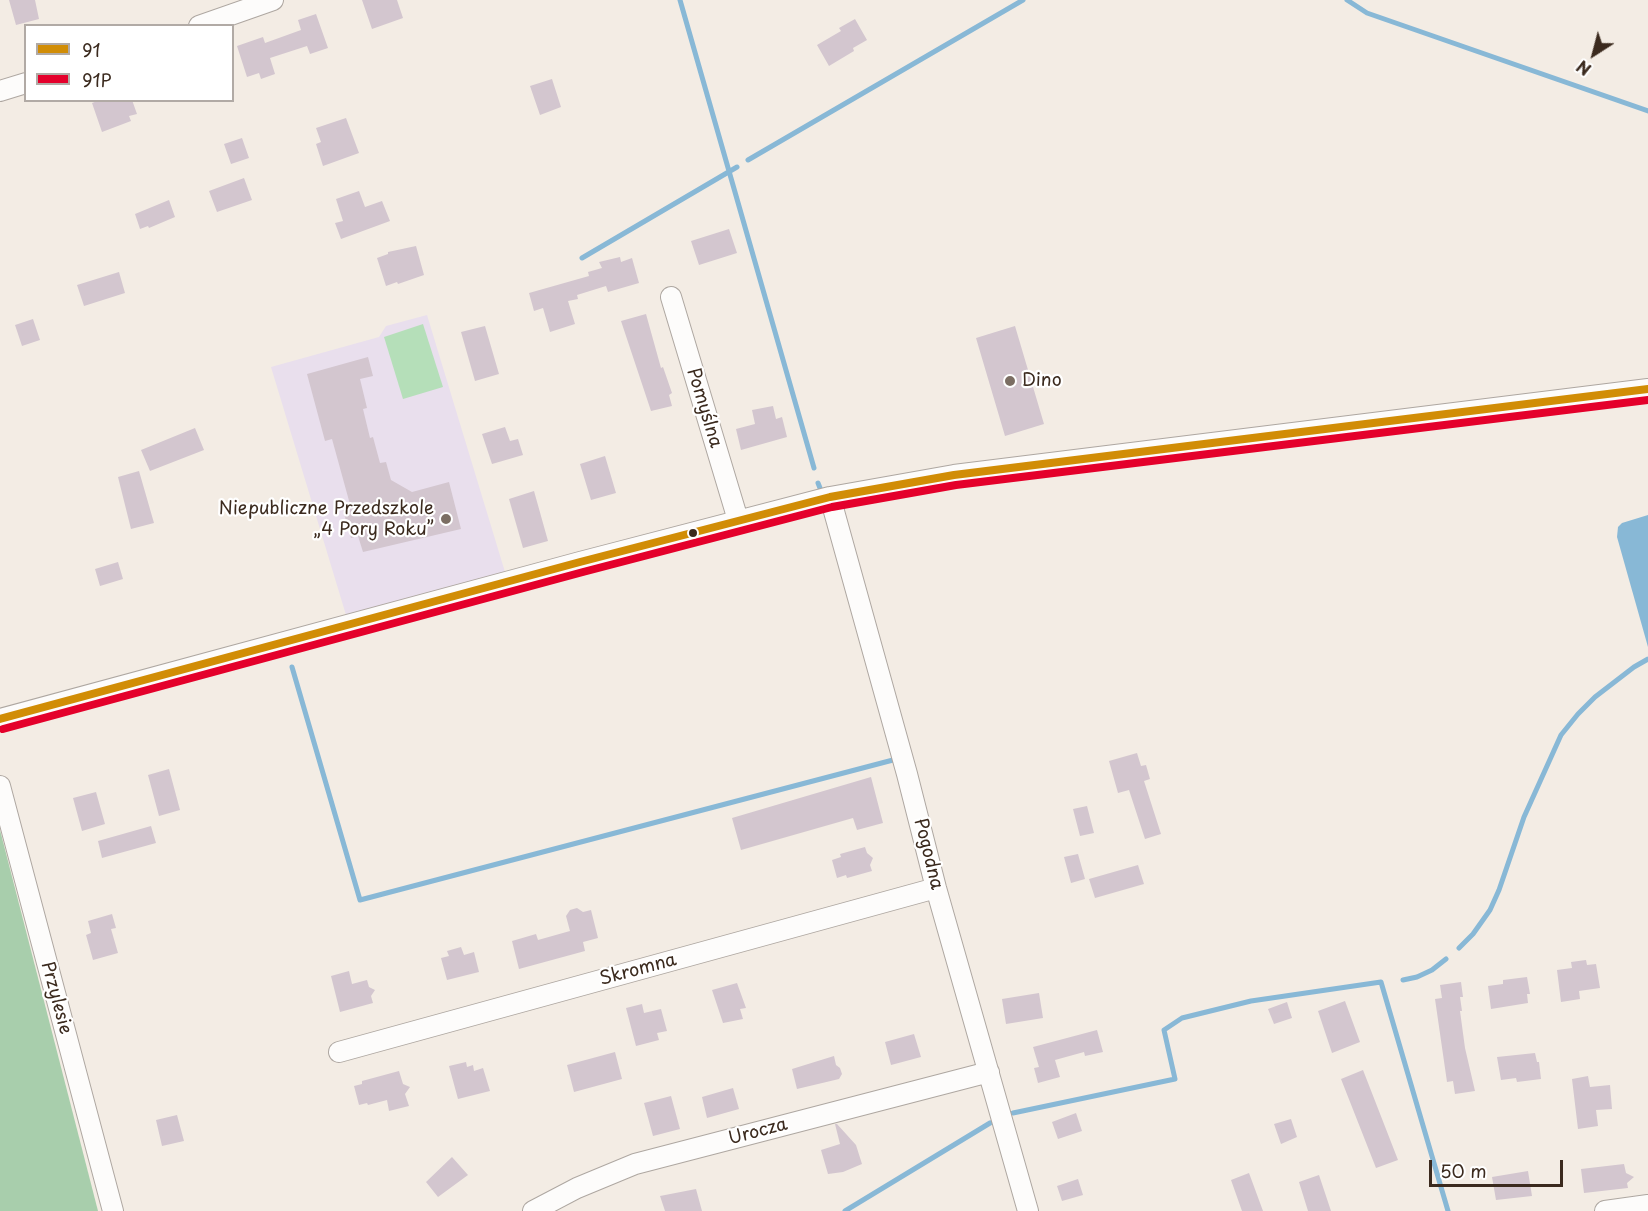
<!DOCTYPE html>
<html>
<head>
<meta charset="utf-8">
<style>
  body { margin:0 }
  #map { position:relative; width:1648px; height:1211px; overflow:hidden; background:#f3ece4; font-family:"Playpen Sans",sans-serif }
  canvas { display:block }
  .legend { position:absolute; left:24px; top:24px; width:210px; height:78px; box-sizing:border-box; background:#fff; border:2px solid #b1aaa5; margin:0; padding:8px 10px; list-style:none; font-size:18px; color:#3b2a1e }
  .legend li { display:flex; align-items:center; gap:12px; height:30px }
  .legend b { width:30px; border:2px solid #b1aaa5 }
  .north { position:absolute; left:1564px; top:24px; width:60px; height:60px; -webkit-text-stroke:4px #fff; paint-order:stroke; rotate:216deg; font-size:16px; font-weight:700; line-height:24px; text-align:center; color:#3b2a1e }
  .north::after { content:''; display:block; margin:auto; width:21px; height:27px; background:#3b2a1e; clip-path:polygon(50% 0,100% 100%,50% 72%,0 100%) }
  .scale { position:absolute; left:1429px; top:1160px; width:134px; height:27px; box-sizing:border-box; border:3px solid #3b2a1e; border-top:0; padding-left:8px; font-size:18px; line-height:21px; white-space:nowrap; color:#3b2a1e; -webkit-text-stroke:4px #fff; paint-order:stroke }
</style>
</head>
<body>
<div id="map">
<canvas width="1648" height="1211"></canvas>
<ul class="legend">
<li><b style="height:8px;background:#d18d06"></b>91</li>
<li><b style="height:8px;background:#e4002b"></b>91P</li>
</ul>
<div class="north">N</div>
<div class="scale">50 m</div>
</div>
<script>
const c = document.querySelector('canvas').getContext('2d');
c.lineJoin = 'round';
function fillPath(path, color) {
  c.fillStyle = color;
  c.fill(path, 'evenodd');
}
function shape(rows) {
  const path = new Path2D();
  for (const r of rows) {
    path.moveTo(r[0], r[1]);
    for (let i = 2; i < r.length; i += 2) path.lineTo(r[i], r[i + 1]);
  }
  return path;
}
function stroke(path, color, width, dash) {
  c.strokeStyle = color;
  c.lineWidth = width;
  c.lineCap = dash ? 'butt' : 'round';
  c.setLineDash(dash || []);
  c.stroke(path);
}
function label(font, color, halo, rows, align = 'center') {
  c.font = font + ' "Playpen Sans",sans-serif';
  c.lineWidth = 4.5;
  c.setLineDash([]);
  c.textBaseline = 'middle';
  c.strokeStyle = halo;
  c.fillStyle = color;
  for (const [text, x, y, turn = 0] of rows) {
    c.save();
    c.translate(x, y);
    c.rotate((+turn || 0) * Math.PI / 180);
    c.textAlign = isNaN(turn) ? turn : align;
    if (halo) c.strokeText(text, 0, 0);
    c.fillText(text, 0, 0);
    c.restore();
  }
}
const built = shape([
  [427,315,505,572,346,615,271,367,379,337,386,326]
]);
const green = shape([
  [423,324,443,387,403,399,384,337]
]);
const forest = shape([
  [0,830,98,1211,0,1211]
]);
const water = shape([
  [1648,515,1648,647,1617,537,1618,527,1622,523]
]);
const stream = shape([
  [680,0,814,468],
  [1347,0,1367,13,1648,111],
  [748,160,1023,0],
  [582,258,737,167],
  [818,483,820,488],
  [292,667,360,900,893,760],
  [1459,948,1473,934,1490,910,1499,890,1524,817,1561,735,1578,714,1595,697,1634,667,1648,659],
  [1403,980,1417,977,1432,970,1446,959],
  [1013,1113,1175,1079,1164,1030,1182,1018,1251,1001,1381,982,1448,1211],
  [845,1211,990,1123]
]);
const building = shape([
  [9,0,35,0,39,19,16,25],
  [362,0,397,0,403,18,372,29],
  [316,14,328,48,310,54,307,46,270,58,275,74,261,79,259,73,247,77,237,46,263,37,265,43,301,30,298,20],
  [855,19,867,40,853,48,854,51,829,66,817,45,841,31,839,28],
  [552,79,561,107,540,115,530,86],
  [100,100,132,100,137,114,129,116,131,121,102,132,92,103],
  [346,118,359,153,323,166,316,144,321,142,316,128],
  [242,138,249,158,231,164,224,144],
  [244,178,252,200,217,212,209,191],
  [359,191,365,207,382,201,390,221,341,239,335,223,343,221,336,199],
  [169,200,175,217,149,228,148,226,140,229,135,214],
  [729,229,737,253,699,265,691,241],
  [416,246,424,275,398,284,397,282,386,286,377,258,388,254,388,252],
  [620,257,621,262,632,258,639,283,608,292,606,286,577,295,578,299,568,301,575,324,550,332,543,308,534,311,529,293,589,276,588,272,602,268,599,262],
  [119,272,125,293,84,306,77,285],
  [646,314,661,368,663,367,672,393,669,395,672,406,651,411,621,321],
  [33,319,40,340,22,346,15,325],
  [485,326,499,374,475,381,461,332],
  [1015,326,1044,424,1005,436,976,338],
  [368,357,373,376,360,379,367,408,363,409,370,438,373,437,380,463,386,462,391,480,412,492,449,482,461,529,363,552,358,536,351,538,343,510,351,508,332,439,325,441,307,374],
  [773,406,776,419,782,417,787,437,741,450,736,429,755,424,752,410],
  [505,427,510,441,518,439,523,455,492,464,482,434],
  [195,428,204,450,150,471,141,450],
  [605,456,616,493,591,500,580,464],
  [139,471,154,523,131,529,118,477],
  [534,491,548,541,523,548,509,499],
  [118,562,123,579,100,586,95,569],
  [1137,753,1141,766,1146,765,1150,779,1144,781,1161,834,1145,839,1129,790,1118,793,1109,761],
  [169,769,180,810,159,816,148,775],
  [871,777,883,823,857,830,853,818,741,850,732,818],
  [96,792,105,824,82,831,73,798],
  [1087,806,1094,833,1080,836,1073,809],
  [151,826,156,843,102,858,98,841],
  [865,847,867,853,873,858,870,865,872,871,847,878,846,875,837,878,832,860,841,857,840,854],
  [1078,854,1085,879,1071,883,1064,857],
  [1138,865,1144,884,1095,898,1089,879],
  [577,908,583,912,591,910,598,938,583,942,585,951,519,969,512,941,536,934,538,940,570,931,566,916,570,910],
  [112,914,116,928,111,929,118,953,93,960,86,935,91,933,88,921],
  [461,947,464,955,474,952,479,972,447,980,441,958,449,956,447,951],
  [1586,960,1587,965,1596,964,1600,988,1579,991,1580,999,1561,1002,1557,970,1572,968,1571,962],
  [349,971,352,984,367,980,369,987,375,990,371,996,373,1003,340,1012,331,976],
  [1527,977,1530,994,1527,994,1528,1003,1491,1009,1488,986,1503,984,1503,980],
  [1461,982,1463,997,1460,997,1462,1011,1460,1011,1465,1048,1475,1091,1455,1094,1453,1081,1447,1082,1435,999,1442,998,1440,985],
  [737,983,746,1008,740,1009,743,1019,723,1023,712,990],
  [1039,993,1043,1018,1006,1024,1002,999],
  [1345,1001,1360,1042,1332,1053,1318,1011],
  [1287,1002,1292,1018,1274,1024,1268,1009],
  [642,1004,644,1013,661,1009,667,1031,657,1033,659,1040,636,1046,626,1008],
  [1097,1030,1103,1052,1085,1056,1084,1052,1055,1060,1060,1077,1038,1083,1034,1068,1039,1067,1033,1047],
  [914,1034,921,1057,891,1065,885,1042],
  [615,1052,622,1079,574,1092,567,1065],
  [1535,1053,1537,1062,1539,1062,1541,1079,1517,1082,1516,1078,1501,1080,1497,1057],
  [834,1056,836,1065,840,1068,842,1074,839,1079,797,1089,792,1069],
  [466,1062,467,1067,473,1065,474,1071,483,1068,490,1091,458,1099,449,1066],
  [1363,1070,1398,1160,1376,1168,1341,1079],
  [399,1071,403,1084,410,1087,405,1094,409,1106,389,1111,387,1100,368,1105,367,1103,359,1105,354,1086,362,1084,362,1081],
  [1588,1076,1590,1087,1610,1085,1612,1109,1596,1110,1598,1126,1578,1129,1572,1079],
  [733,1088,739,1109,707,1118,702,1097],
  [671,1096,680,1129,653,1136,644,1103],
  [1076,1113,1082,1131,1058,1139,1052,1122],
  [177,1115,184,1141,162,1146,156,1120],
  [1291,1119,1297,1137,1281,1144,1274,1124],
  [835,1124,837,1124,856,1145,862,1164,843,1172,828,1174,821,1150,840,1144],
  [452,1157,468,1175,438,1197,426,1182],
  [1624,1164,1626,1173,1634,1177,1627,1183,1628,1188,1584,1193,1581,1169],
  [1528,1171,1532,1196,1496,1200,1492,1177],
  [1249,1173,1263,1211,1242,1211,1231,1180],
  [1319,1175,1331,1211,1308,1211,1299,1182],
  [1078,1179,1083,1195,1062,1201,1057,1186],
  [696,1189,702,1211,665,1211,660,1196]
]);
const minor = shape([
  [199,26,273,0],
  [0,91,26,83],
  [671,297,738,520],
  [830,497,907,774,936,888,1028,1211],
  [0,719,580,562,830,497,954,475,1648,389],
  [0,786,113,1211],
  [339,1052,936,888],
  [533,1211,577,1188,635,1164,989,1072],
  [1605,1211,1648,1205]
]);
const bus1 = shape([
  [0,719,580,562,830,497,954,475,1648,389]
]);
const bus2 = shape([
  [3,729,583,572,832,507,956,485,1648,400]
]);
const markers = [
  [1010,381,6,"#7b6e63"],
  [446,519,6,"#7b6e63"],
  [693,533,5,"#3b2a1e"]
];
const poiNames = [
  ["Dino",1022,381],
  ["Niepubliczne Przedszkole",434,509,"right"],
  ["„4 Pory Roku”",434,530,"right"]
];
const streetNames = [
  ["Pomyślna",704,408,73],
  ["Pogodna",928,854,76],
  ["Skromna",638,970,-15],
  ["Przylesie",56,998,75],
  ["Urocza",758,1132,-15]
];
fillPath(built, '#e9dfed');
fillPath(green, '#b5dfb9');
fillPath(forest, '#a8ceac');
fillPath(water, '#88b8d6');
stroke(stream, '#88b8d6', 5);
fillPath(building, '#d3c6cf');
stroke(minor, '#aea7a1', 22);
stroke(minor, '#fdfcfb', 20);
stroke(bus1, '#d18d06', 8);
stroke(bus2, '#e4002b', 8);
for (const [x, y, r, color] of markers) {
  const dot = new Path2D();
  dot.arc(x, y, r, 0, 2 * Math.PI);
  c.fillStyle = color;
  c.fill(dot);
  stroke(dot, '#fff', 2);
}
label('18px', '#3b2a1e', '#fff', poiNames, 'left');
label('18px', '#3b2a1e', '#fff', streetNames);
</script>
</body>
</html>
